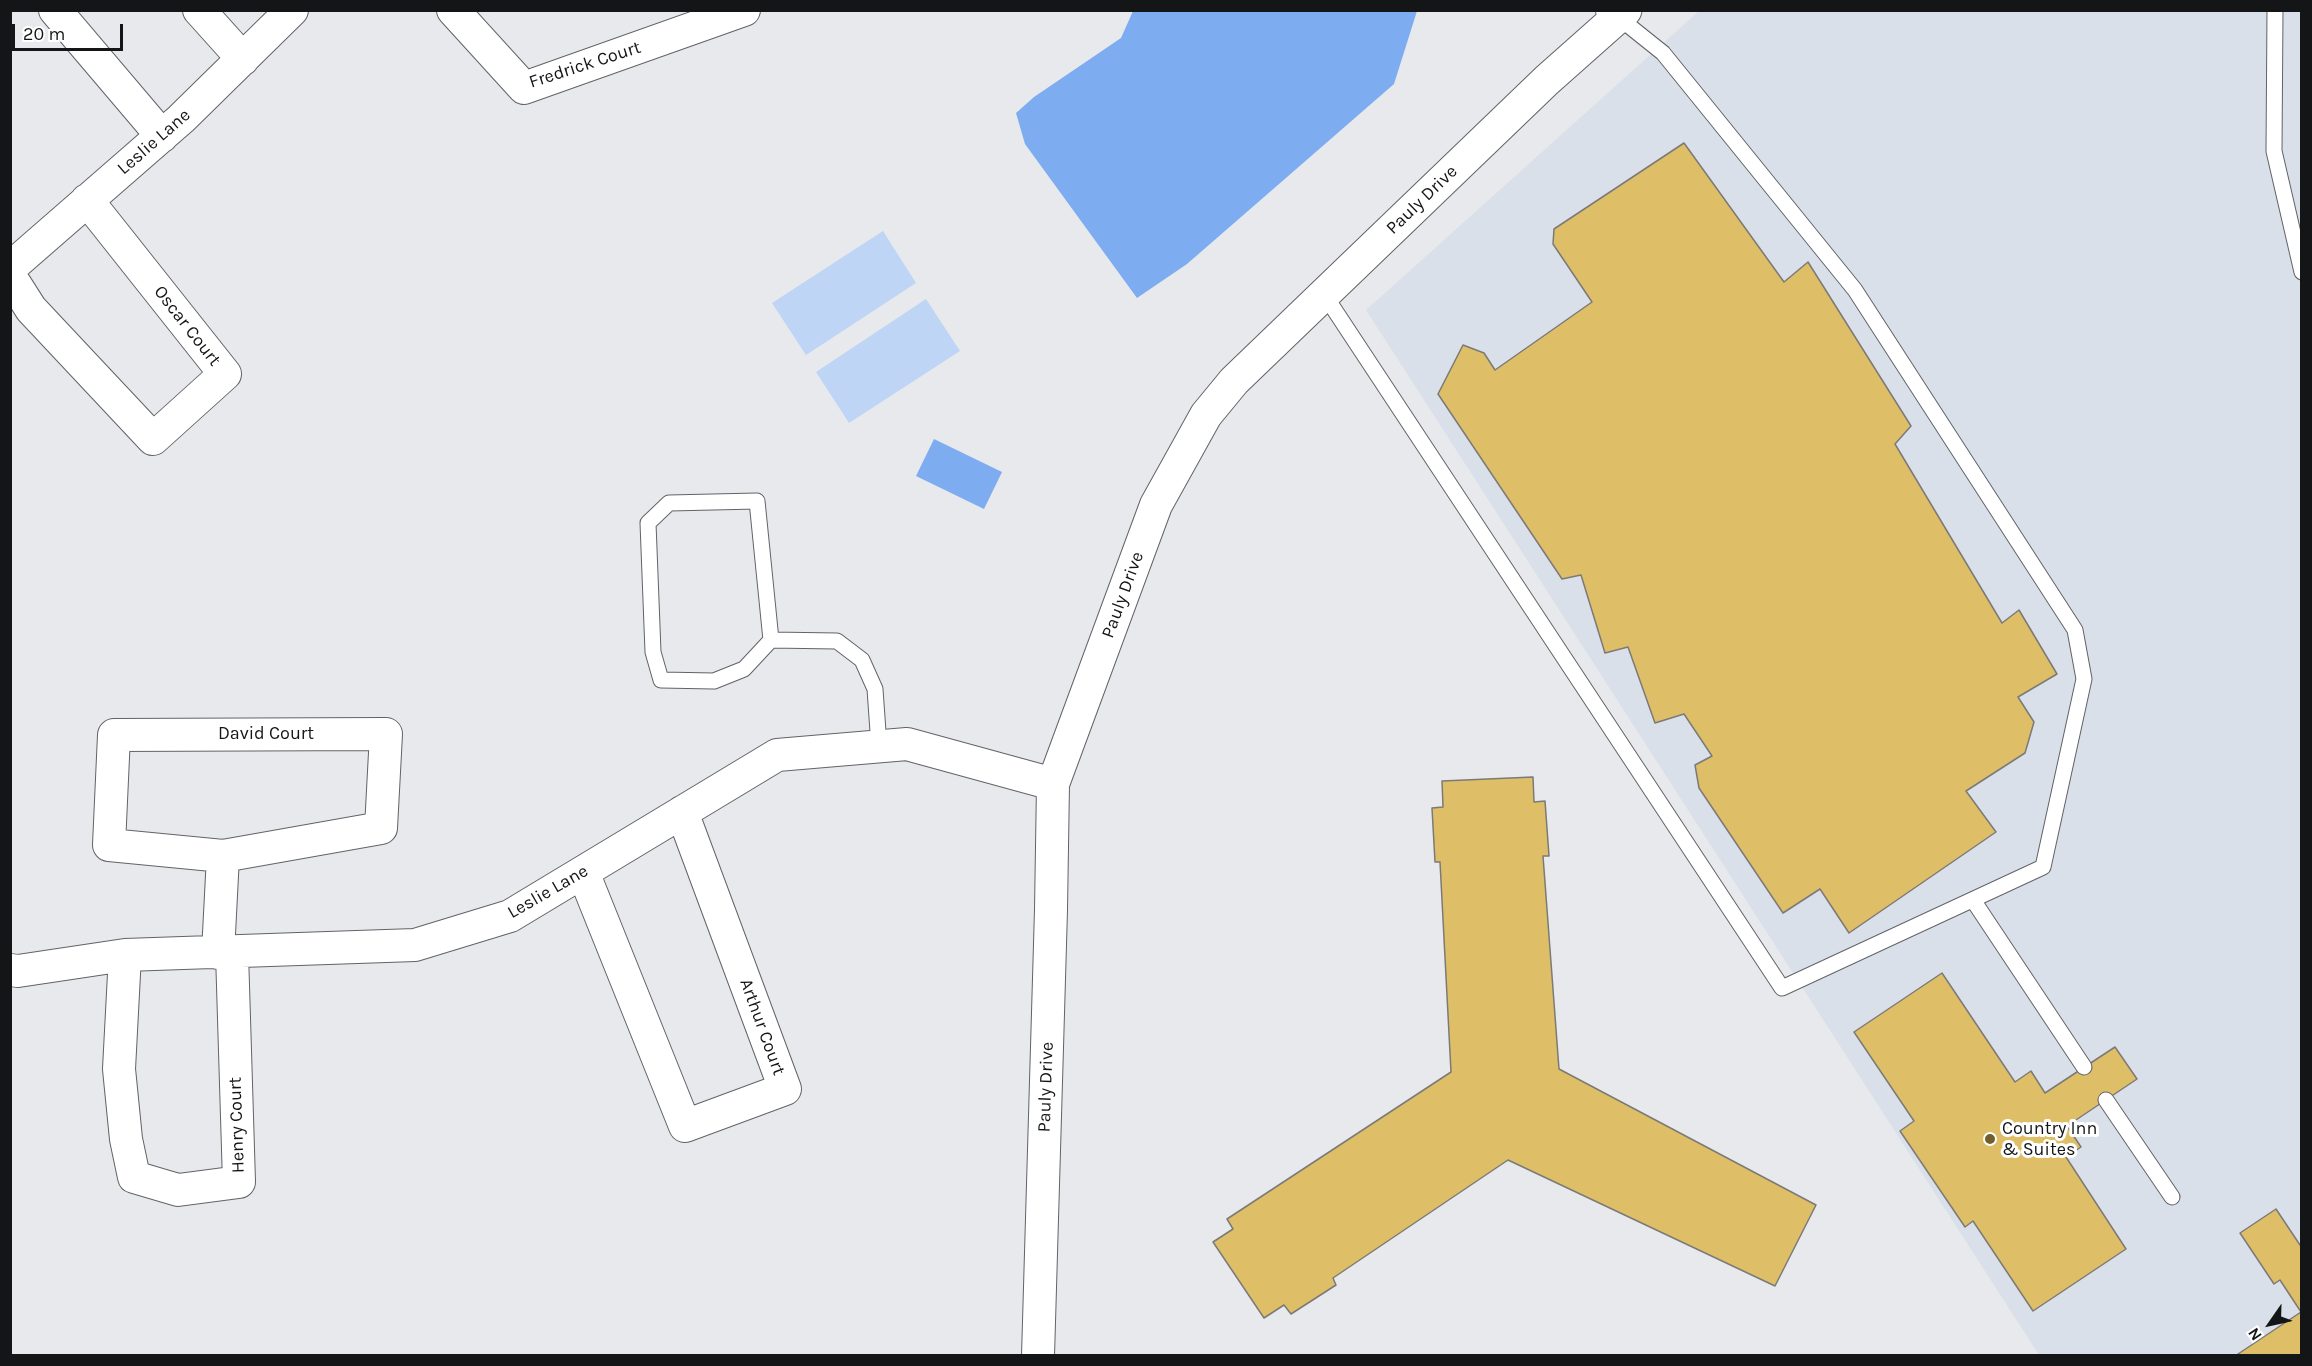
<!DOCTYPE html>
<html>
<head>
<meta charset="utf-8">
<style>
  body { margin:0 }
  #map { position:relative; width:2312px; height:1366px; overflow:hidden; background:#e7e9ec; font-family:Karla,sans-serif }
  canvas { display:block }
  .frame { position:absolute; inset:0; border:12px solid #141516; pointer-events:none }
  .north { position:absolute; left:2240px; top:1294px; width:60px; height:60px; -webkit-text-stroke:4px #fff; paint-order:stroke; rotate:236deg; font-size:16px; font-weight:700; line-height:24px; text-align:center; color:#141516 }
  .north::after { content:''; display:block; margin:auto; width:21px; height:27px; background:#141516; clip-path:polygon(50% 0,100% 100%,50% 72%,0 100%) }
  .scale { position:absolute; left:12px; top:24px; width:111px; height:27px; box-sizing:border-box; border:3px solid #141516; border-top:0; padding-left:8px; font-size:18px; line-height:21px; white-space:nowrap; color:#141516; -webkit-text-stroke:4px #fff; paint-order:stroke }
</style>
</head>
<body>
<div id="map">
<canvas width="2312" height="1366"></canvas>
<div class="frame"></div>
<div class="north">N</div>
<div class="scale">20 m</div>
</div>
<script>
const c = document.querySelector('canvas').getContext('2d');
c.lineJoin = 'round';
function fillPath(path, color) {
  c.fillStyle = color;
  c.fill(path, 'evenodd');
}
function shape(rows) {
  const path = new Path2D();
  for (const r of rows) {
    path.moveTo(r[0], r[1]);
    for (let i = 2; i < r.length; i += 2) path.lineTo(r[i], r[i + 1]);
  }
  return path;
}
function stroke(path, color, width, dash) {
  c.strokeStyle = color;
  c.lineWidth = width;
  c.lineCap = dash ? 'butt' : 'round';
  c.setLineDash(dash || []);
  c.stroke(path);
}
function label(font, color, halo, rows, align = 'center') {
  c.font = font + ' Karla,sans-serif';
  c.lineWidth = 6;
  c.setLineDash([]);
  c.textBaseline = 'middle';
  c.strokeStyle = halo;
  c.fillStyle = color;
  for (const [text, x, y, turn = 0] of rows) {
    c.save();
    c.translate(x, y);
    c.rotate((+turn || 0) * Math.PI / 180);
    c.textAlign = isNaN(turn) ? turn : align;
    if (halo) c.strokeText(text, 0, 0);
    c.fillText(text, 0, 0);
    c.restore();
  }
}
const built = shape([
  [1699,11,2301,11,2301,1355,2039,1355,1366,310]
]);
const green = shape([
  [883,231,916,283,806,355,772,303],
  [926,299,960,351,849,423,816,372]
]);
const water = shape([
  [1133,11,1417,11,1394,84,1187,264,1137,298,1025,144,1016,113,1034,97,1121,38],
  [934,439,1002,472,984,509,916,476]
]);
const building = shape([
  [1684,143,1784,282,1808,262,1911,426,1895,444,2002,623,2019,610,2057,674,2018,697,2034,722,2025,753,1966,791,1996,832,1849,933,1820,889,1783,913,1699,788,1695,765,1712,756,1684,714,1655,723,1628,647,1605,653,1581,575,1562,579,1438,394,1463,345,1484,353,1495,370,1592,302,1553,244,1554,229,1684,143],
  [1533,777,1534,802,1545,801,1549,856,1543,856,1559,1069,1816,1205,1775,1286,1508,1160,1333,1278,1336,1285,1291,1314,1284,1305,1264,1318,1213,1242,1233,1229,1227,1219,1451,1072,1440,862,1435,862,1432,808,1443,807,1442,781,1533,777],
  [1942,973,2015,1082,2031,1071,2045,1093,2115,1047,2137,1079,2067,1126,2081,1147,2066,1157,2126,1249,2033,1311,1973,1221,1965,1227,1900,1131,1914,1121,1854,1032,1942,973],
  [2276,1209,2302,1248,2301,1312,2280,1280,2274,1284,2240,1233,2276,1209],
  [2301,1312,2302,1356,2235,1356,2301,1312]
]);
const lane = shape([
  [2275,10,2274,151,2302,272],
  [1324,294,1782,988,2043,867,2084,679,2075,630,1855,290,1663,53,1618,17],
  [771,640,757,501,669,503,648,523,653,652,661,680,714,681,744,669,771,640,837,641,862,660,875,689,879,746],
  [1973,900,2084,1067],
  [2106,1100,2172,1197]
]);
const street = shape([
  [55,10,162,136],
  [199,10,243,59],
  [453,10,524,88,744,10],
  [10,268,181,119,292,10],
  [10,276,31,309,153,439,225,374,87,200],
  [583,872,685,1126,785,1089,682,812],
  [218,953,223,856,381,828,386,734,114,735,109,845,223,856],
  [125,955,119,1069,126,1139,134,1177,178,1190,239,1182,232,953],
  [10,970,18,971,125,955,415,945,510,916,777,755,907,744,1053,784],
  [1038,1356,1051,910,1053,784,1156,505,1206,415,1234,381,1547,80,1618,17,1612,10]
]);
const secondary = shape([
  [1618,17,1625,10]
]);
const markers = [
  [1990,1139,6,"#705f2d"]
];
const streetNames = [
  ["Fredrick Court",585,65,-18],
  ["Leslie Lane",154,142,-41],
  ["Pauly Drive",1422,200,-44],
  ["Oscar Court",187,326,52],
  ["Pauly Drive",1123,595,-70],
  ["David Court",266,734],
  ["Leslie Lane",548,892,-30],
  ["Arthur Court",762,1027,70],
  ["Pauly Drive",1046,1087,-88],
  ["Henry Court",237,1125,-92]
];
const poiNames = [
  ["Country Inn",2002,1129],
  ["& Suites",2002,1150]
];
fillPath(built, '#dae0ea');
fillPath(green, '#bed5f6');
fillPath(water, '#7eacf1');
fillPath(building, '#debe67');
stroke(building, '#7c7a77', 1.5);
stroke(lane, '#616366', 17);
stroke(street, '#616366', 34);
stroke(secondary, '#616366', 35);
stroke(lane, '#fff', 15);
stroke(street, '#fff', 32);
stroke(secondary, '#fff', 33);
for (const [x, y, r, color] of markers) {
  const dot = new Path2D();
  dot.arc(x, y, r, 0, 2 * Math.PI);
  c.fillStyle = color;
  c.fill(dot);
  stroke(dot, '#fff', 2);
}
label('18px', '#141516', '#fff', streetNames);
label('18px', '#141516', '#fff', poiNames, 'left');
</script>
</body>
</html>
